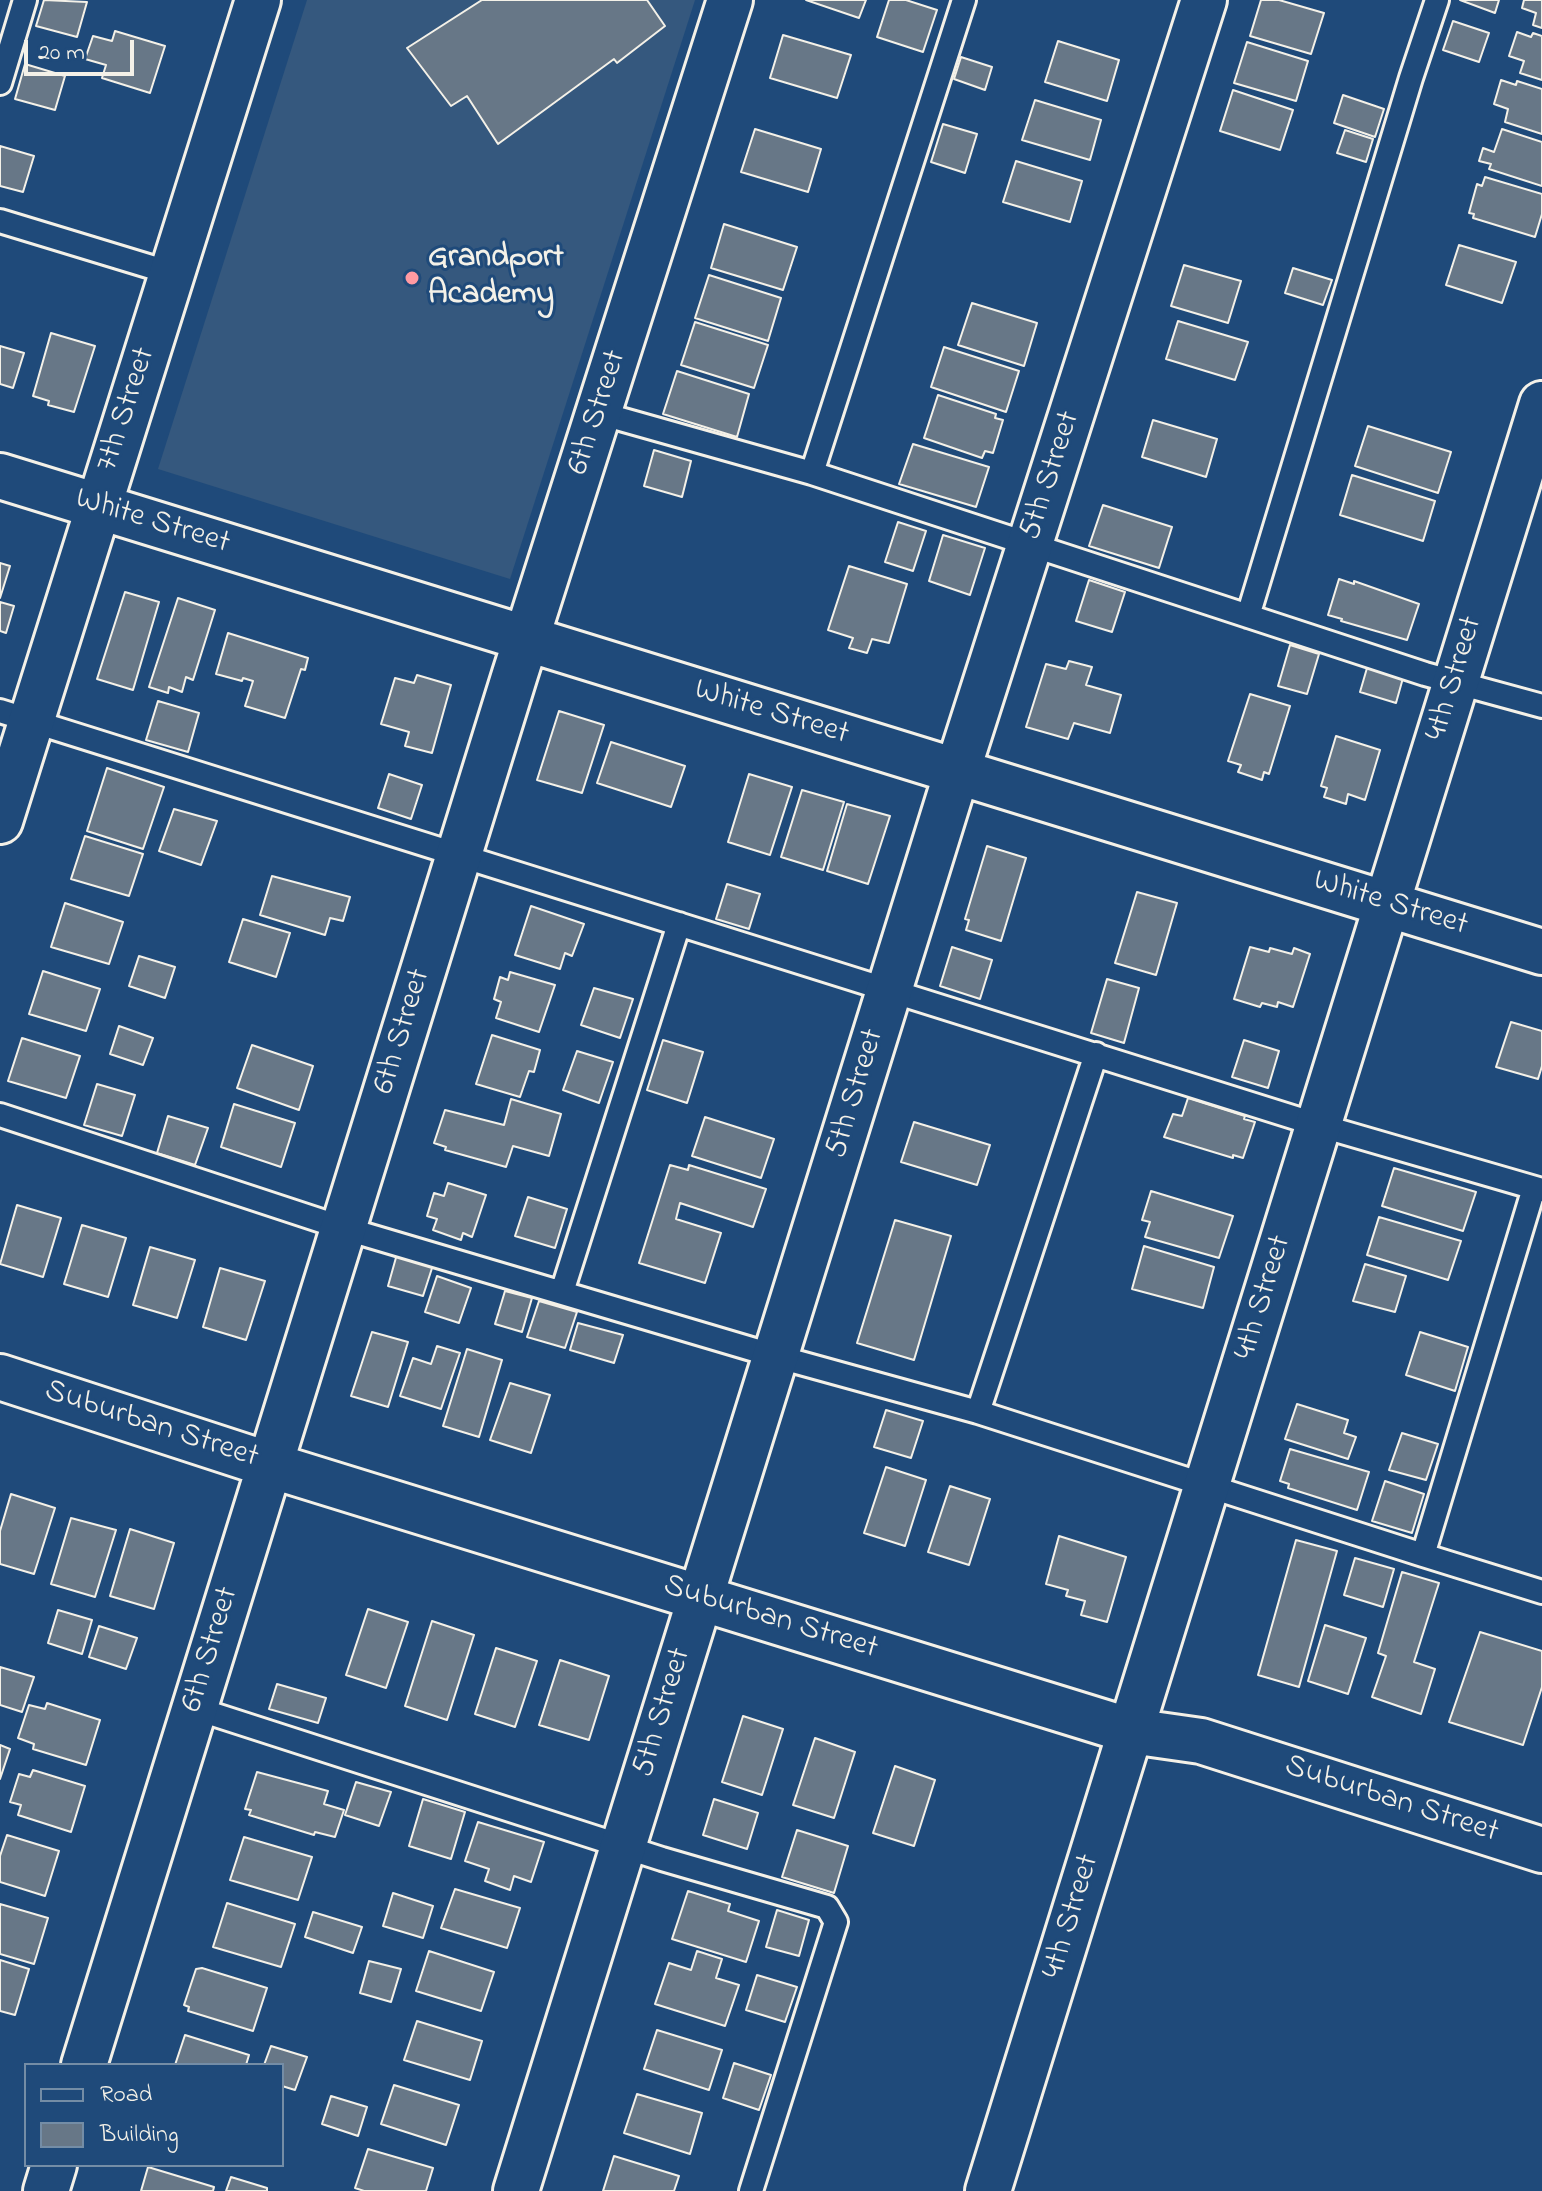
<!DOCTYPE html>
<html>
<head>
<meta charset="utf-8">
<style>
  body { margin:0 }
  #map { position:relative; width:1542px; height:2191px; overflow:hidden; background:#1f4a7a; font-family:"Indie Flower",sans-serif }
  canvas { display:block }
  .legend { position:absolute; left:24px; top:2063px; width:260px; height:104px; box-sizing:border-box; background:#1f4a7a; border:2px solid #748da6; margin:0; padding:10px 14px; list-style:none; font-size:24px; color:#f4f1e8 }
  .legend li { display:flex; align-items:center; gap:16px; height:40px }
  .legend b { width:40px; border:2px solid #748da6 }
  .scale { position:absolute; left:24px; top:40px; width:110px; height:36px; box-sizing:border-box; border:4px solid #f4f1e8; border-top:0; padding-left:10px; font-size:24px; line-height:28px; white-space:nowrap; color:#f4f1e8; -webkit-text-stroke:6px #1f4a7a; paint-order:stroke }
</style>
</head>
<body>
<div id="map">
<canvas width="1542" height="2191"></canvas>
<ul class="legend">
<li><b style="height:10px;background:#1f4a7a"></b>Road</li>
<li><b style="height:22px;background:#677787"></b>Building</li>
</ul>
<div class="scale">20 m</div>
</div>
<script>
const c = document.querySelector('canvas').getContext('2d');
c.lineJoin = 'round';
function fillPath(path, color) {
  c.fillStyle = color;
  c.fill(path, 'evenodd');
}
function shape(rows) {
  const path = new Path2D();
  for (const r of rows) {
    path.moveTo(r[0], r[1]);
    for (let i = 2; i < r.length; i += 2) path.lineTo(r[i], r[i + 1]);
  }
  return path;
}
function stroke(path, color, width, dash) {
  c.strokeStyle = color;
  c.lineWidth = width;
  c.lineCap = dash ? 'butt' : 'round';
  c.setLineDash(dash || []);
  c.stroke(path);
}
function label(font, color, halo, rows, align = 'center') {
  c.font = font + ' "Indie Flower",sans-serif';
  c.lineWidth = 6;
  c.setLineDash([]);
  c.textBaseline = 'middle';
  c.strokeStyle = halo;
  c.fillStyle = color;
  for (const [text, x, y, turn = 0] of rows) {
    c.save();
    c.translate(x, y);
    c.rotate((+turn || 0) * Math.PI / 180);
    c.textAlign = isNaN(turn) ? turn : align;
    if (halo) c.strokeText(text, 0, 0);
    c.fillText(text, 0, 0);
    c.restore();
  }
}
const built = shape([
  [307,0,695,0,510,579,158,469]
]);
const building = shape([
  [44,0,87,2,77,37,36,26,44,0],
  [482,0,647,0,665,26,617,63,614,59,498,144,467,96,451,106,407,48,482,0],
  [806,0,866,0,859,18,806,0],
  [889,0,906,0,937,10,923,52,877,37,889,0],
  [1261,0,1279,0,1324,13,1311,54,1250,36,1261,0],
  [1460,0,1499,0,1495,13,1460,0],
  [1524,0,1542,0,1542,28,1533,25,1536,13,1522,8,1524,0],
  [1453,21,1489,33,1479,62,1443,50,1453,21],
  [115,31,165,46,150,93,102,78,106,65,85,59,93,36,112,41,115,31],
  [1517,32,1531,37,1533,33,1542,36,1542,80,1520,73,1524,61,1509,56,1517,32],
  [783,35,851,55,837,98,770,78,783,35],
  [1058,41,1119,60,1107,101,1045,82,1058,41],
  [1247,42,1308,61,1296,101,1234,83,1247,42],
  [961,57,992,67,985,90,954,79,961,57],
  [25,64,65,76,55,110,15,99,25,64],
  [1501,80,1516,85,1517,81,1542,89,1542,134,1505,122,1508,109,1494,104,1501,80],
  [1233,90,1293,110,1280,150,1220,131,1233,90],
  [1343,95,1384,109,1375,137,1334,123,1343,95],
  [1035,100,1101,120,1090,160,1022,140,1035,100],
  [943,124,977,134,965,173,931,162,943,124],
  [755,129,821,149,808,192,741,172,755,129],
  [1502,129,1542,142,1542,186,1489,169,1491,164,1479,161,1483,148,1494,152,1502,129],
  [1345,130,1373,139,1366,162,1337,153,1345,130],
  [0,146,34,156,23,192,0,186,0,146],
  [1016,161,1082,181,1070,222,1003,202,1016,161],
  [1485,177,1542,194,1542,214,1535,237,1473,218,1474,214,1469,213,1477,184,1482,186,1485,177],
  [724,224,797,247,783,290,711,268,724,224],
  [1459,245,1516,262,1502,303,1446,285,1459,245],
  [1184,265,1241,281,1228,323,1171,306,1184,265],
  [1293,268,1332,280,1323,305,1285,293,1293,268],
  [709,275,781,298,768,341,695,318,709,275],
  [972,303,1037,323,1024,366,958,345,972,303],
  [1178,321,1248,342,1235,380,1166,359,1178,321],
  [695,322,768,345,754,388,681,365,695,322],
  [51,333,95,346,74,412,48,405,49,401,33,396,51,333],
  [0,346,24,353,13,388,0,384,0,346],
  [944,347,1019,371,1006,412,931,387,944,347],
  [677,371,749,394,737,437,663,414,677,371],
  [938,395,996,414,995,418,1003,420,993,453,985,451,982,458,924,438,938,395],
  [1153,420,1217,439,1206,477,1142,457,1153,420],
  [1368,426,1451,452,1438,493,1355,466,1368,426],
  [913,444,989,467,976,507,899,484,913,444],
  [654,450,691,461,682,497,644,486,654,450],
  [1352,475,1435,501,1423,541,1340,515,1352,475],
  [1103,505,1172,527,1159,568,1089,546,1103,505],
  [898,522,926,531,913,571,885,562,898,522],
  [943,535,985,548,970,595,929,581,943,535],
  [0,563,10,566,0,598,0,563],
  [849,566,907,584,889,643,872,639,867,653,849,648,853,638,828,630,849,566],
  [1339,579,1354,584,1354,581,1419,604,1407,640,1341,621,1342,619,1328,615,1339,579],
  [1089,580,1125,592,1112,632,1076,621,1089,580],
  [125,592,159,602,133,690,97,679,125,592],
  [178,598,215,610,193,680,186,677,182,692,169,687,168,693,149,687,178,598],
  [0,602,14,606,6,633,0,631,0,602],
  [228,633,308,658,305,670,301,669,285,718,245,706,253,681,243,678,242,681,216,674,228,633],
  [1290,645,1319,654,1307,694,1278,686,1290,645],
  [1069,661,1092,667,1086,685,1121,695,1110,733,1074,723,1068,739,1026,727,1046,664,1066,669,1069,661],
  [1367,668,1403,678,1396,703,1360,692,1367,668],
  [417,675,451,685,432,753,405,746,409,732,381,724,395,678,414,683,417,675],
  [1250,694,1290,706,1269,774,1264,772,1262,780,1238,772,1241,765,1228,761,1250,694],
  [158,701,199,713,188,752,146,740,158,701],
  [559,711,604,725,582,793,537,780,559,711],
  [1336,736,1380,750,1365,800,1348,794,1346,804,1324,797,1327,788,1321,786,1336,736],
  [611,742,685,766,671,807,597,783,611,742],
  [107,768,164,787,143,849,87,831,107,768],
  [389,774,422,785,411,819,378,808,389,774],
  [749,774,792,787,770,855,728,842,749,774],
  [802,790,844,802,823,870,781,857,802,790],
  [847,804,890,816,868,884,827,871,847,804],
  [174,809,217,821,201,865,159,851,174,809],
  [85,836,143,854,129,896,71,879,85,836],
  [987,846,1026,858,1001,941,966,930,969,920,965,919,987,846],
  [272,876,350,897,343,921,330,918,325,935,260,915,272,876],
  [727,884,760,894,749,929,716,919,727,884],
  [1137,892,1177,903,1156,975,1115,963,1137,892],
  [65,903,123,922,109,964,51,947,65,903],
  [531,906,584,924,572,956,565,953,560,969,515,955,531,906],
  [243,919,290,933,276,977,229,962,243,919],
  [952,947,992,960,980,999,940,986,952,947],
  [1250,947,1269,952,1270,948,1292,954,1294,948,1310,954,1293,1007,1278,1002,1277,1007,1262,1003,1260,1007,1234,999,1250,947],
  [139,956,175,967,165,998,129,986,139,956],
  [43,971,100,989,86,1031,29,1014,43,971],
  [510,972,555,985,539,1032,496,1018,501,1002,494,999,500,977,508,980,510,972],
  [1107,979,1139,988,1124,1043,1091,1033,1107,979],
  [594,988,633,999,620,1038,581,1025,594,988],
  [1511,1022,1542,1031,1542,1066,1538,1079,1496,1067,1511,1022],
  [119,1026,153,1038,143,1065,110,1054,119,1026],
  [492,1035,540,1050,534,1072,529,1071,520,1097,476,1084,492,1035],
  [22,1038,80,1056,66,1098,8,1081,22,1038],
  [663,1040,703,1052,687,1103,647,1090,663,1040],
  [1244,1040,1279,1051,1268,1088,1232,1077,1244,1040],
  [252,1045,313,1066,299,1110,237,1088,252,1045],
  [577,1051,613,1062,599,1103,563,1090,577,1051],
  [97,1084,135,1095,122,1136,84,1125,97,1084],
  [1188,1098,1245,1116,1244,1119,1255,1122,1243,1158,1233,1155,1233,1158,1164,1137,1173,1114,1182,1116,1188,1098],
  [511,1099,561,1114,549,1156,513,1146,506,1167,445,1150,446,1147,434,1143,445,1110,504,1125,511,1099],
  [234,1104,295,1123,281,1167,221,1147,234,1104],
  [168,1116,208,1128,195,1165,157,1153,168,1116],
  [705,1117,774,1139,761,1178,692,1156,705,1117],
  [914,1122,990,1145,977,1185,901,1162,914,1122],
  [670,1165,688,1170,689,1165,766,1189,753,1227,680,1203,676,1219,721,1233,705,1283,639,1263,670,1165],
  [1394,1168,1476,1192,1463,1231,1382,1206,1394,1168],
  [448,1183,486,1195,472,1237,463,1233,461,1240,433,1230,437,1219,427,1216,434,1193,444,1196,448,1183],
  [1151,1191,1233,1216,1219,1258,1145,1237,1150,1222,1142,1220,1151,1191],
  [528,1197,567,1209,555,1248,515,1236,528,1197],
  [17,1205,61,1218,43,1277,0,1264,17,1205],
  [1379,1217,1461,1241,1448,1280,1367,1255,1379,1217],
  [895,1220,951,1236,914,1360,857,1343,895,1220],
  [82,1225,126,1238,108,1297,64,1284,82,1225],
  [1144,1246,1214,1267,1203,1308,1132,1289,1144,1246],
  [150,1247,195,1260,177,1318,133,1305,150,1247],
  [397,1254,433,1265,423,1296,388,1286,397,1254],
  [1365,1264,1406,1276,1395,1312,1353,1301,1365,1264],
  [220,1268,265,1281,246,1340,203,1327,220,1268],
  [437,1276,471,1288,459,1323,425,1312,437,1276],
  [505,1291,532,1298,522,1332,495,1324,505,1291],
  [539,1301,577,1312,565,1348,527,1337,539,1301],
  [578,1323,623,1335,614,1363,570,1350,578,1323],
  [372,1332,408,1342,388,1407,351,1396,372,1332],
  [1420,1332,1468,1347,1455,1391,1406,1375,1420,1332],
  [437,1346,460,1353,441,1409,400,1396,413,1358,431,1364,437,1346],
  [467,1349,502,1360,479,1437,443,1426,467,1349],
  [510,1383,550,1395,531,1453,490,1440,510,1383],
  [1297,1404,1348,1420,1344,1433,1356,1437,1348,1459,1285,1439,1297,1404],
  [886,1410,923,1421,911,1458,874,1447,886,1410],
  [1402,1433,1438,1444,1426,1480,1389,1470,1402,1433],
  [1290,1449,1369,1472,1357,1510,1288,1488,1289,1484,1280,1481,1290,1449],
  [886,1467,926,1480,905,1546,864,1533,886,1467],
  [1385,1481,1424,1494,1412,1533,1372,1521,1385,1481],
  [950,1486,990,1499,969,1565,928,1552,950,1486],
  [11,1494,55,1508,34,1574,0,1564,0,1531,11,1494],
  [71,1518,116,1530,95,1597,51,1584,71,1518],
  [130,1529,174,1543,154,1609,110,1596,130,1529],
  [1059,1536,1126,1557,1107,1622,1081,1615,1085,1601,1066,1596,1068,1590,1046,1584,1059,1536],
  [1296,1540,1337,1551,1299,1687,1258,1675,1296,1540],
  [1355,1558,1394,1569,1383,1607,1344,1595,1355,1558],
  [1402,1572,1439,1583,1414,1662,1435,1669,1421,1714,1372,1697,1386,1656,1378,1653,1402,1572],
  [368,1609,408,1622,386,1688,346,1675,368,1609],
  [58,1610,92,1620,82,1654,48,1643,58,1610],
  [432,1621,474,1635,447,1720,405,1706,432,1621],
  [1325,1625,1366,1638,1348,1694,1308,1681,1325,1625],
  [99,1626,137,1638,126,1669,89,1657,99,1626],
  [1480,1632,1542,1651,1542,1687,1523,1745,1449,1722,1480,1632],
  [496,1648,537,1661,515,1727,475,1714,496,1648],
  [560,1660,609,1676,589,1740,539,1725,560,1660],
  [0,1667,34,1677,22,1712,0,1705,0,1667],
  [277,1684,326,1698,318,1723,269,1709,277,1684],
  [47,1703,100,1720,86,1765,33,1749,34,1744,18,1738,29,1705,45,1709,47,1703],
  [743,1716,783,1729,762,1795,722,1782,743,1716],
  [815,1738,855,1752,834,1818,793,1805,815,1738],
  [0,1745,10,1749,0,1779,0,1745],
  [895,1766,935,1780,914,1846,873,1833,895,1766],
  [33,1770,85,1786,71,1832,18,1815,21,1805,10,1802,19,1774,30,1777,33,1770],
  [257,1772,328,1791,324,1804,344,1810,335,1837,315,1832,314,1835,249,1815,251,1810,245,1809,257,1772],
  [356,1782,391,1792,379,1826,345,1815,356,1782],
  [423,1799,465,1812,451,1859,409,1846,423,1799],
  [714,1799,758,1813,747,1849,703,1835,714,1799],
  [478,1822,544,1842,531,1882,514,1876,510,1890,485,1881,489,1869,465,1861,478,1822],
  [797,1830,848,1846,834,1893,782,1877,797,1830],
  [7,1835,59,1851,45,1896,0,1882,0,1856,7,1835],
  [244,1837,312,1857,298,1900,230,1880,244,1837],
  [455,1889,520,1908,507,1948,441,1928,455,1889],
  [688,1891,730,1904,728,1911,759,1921,746,1962,672,1939,688,1891],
  [393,1893,433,1906,423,1938,383,1926,393,1893],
  [227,1903,295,1924,281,1967,213,1947,227,1903],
  [0,1904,48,1918,34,1964,0,1954,0,1904],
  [777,1910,809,1920,799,1956,766,1947,777,1910],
  [313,1912,362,1927,353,1953,305,1937,313,1912],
  [429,1951,494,1972,481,2011,416,1991,429,1951],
  [697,1951,722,1959,716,1978,739,1985,725,2026,655,2004,669,1963,691,1970,697,1951],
  [0,1960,29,1969,15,2015,0,2011,0,1960],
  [369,1961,401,1969,391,2002,360,1993,369,1961],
  [202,1968,267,1988,253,2031,188,2011,189,2007,184,2005,196,1969,202,1968],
  [757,1975,797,1987,785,2022,746,2010,757,1975],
  [417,2021,482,2041,470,2080,404,2060,417,2021],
  [657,2030,722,2050,709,2090,644,2069,657,2030],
  [185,2035,249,2055,246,2065,175,2065,185,2035],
  [271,2046,307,2057,295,2090,282,2086,282,2065,264,2065,271,2046],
  [734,2063,771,2075,759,2110,723,2098,734,2063],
  [394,2085,459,2105,446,2145,381,2124,394,2085],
  [637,2094,702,2113,690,2154,624,2133,637,2094],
  [331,2096,367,2107,358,2136,322,2124,331,2096],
  [368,2149,433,2168,426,2191,364,2191,355,2188,368,2149],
  [614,2156,679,2176,674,2191,603,2191,614,2156],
  [148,2167,214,2187,213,2191,141,2191,148,2167],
  [231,2177,267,2188,267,2191,226,2191,231,2177]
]);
const lane = shape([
  [964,0,812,473,1425,674,1542,706],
  [0,83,25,0],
  [0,221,171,273],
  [599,413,812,473],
  [1248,616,1411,78,1437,0],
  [0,711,1318,1125,1542,1190],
  [0,1115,343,1228,775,1356,978,1412,1423,1555],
  [1534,1188,1423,1555,1542,1592],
  [562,1292,679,924],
  [978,1412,1096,1054],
  [194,1708,662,1859,827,1907,836,1922,751,2191]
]);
const street = shape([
  [0,476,1542,952],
  [0,821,258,0],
  [0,1377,270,1465,1131,1731,1201,1741,1542,1850],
  [84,2065,515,674,730,0],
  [46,2191,54,2165],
  [516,2191,957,772,1204,0],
  [988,2191,1542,404]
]);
const markers = [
  [412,278,8,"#ff9aa2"]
];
const poiNames = [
  ["Grandport",428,260],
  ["Academy",428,297]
];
const streetNames = [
  ["7th Street",128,410,-72],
  ["6th Street",599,413,-72],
  ["5th Street",1052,476,-72],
  ["White Street",152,523,17],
  ["4th Street",1456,679,-73],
  ["White Street",771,714,17],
  ["White Street",1390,905,17],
  ["6th Street",404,1032,-73],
  ["5th Street",857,1094,-73],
  ["4th Street",1265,1298,-73],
  ["Suburban Street",151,1426,18],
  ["Suburban Street",770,1619,17],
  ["6th Street",212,1650,-73],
  ["5th Street",664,1713,-73],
  ["Suburban Street",1391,1801,18],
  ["4th Street",1073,1917,-73]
];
fillPath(built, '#35587e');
fillPath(building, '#677787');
stroke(building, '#f4f1e8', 2);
stroke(lane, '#f4f1e8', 28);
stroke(street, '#f4f1e8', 50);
stroke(lane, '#1f4a7a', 22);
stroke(street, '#1f4a7a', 44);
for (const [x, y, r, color] of markers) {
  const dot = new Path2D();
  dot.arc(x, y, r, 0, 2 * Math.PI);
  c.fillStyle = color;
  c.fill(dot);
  stroke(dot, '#1f4a7a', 3);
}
label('bold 32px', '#f4f1e8', '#1f4a7a', poiNames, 'left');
label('32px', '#f4f1e8', '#1f4a7a', streetNames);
</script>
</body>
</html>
